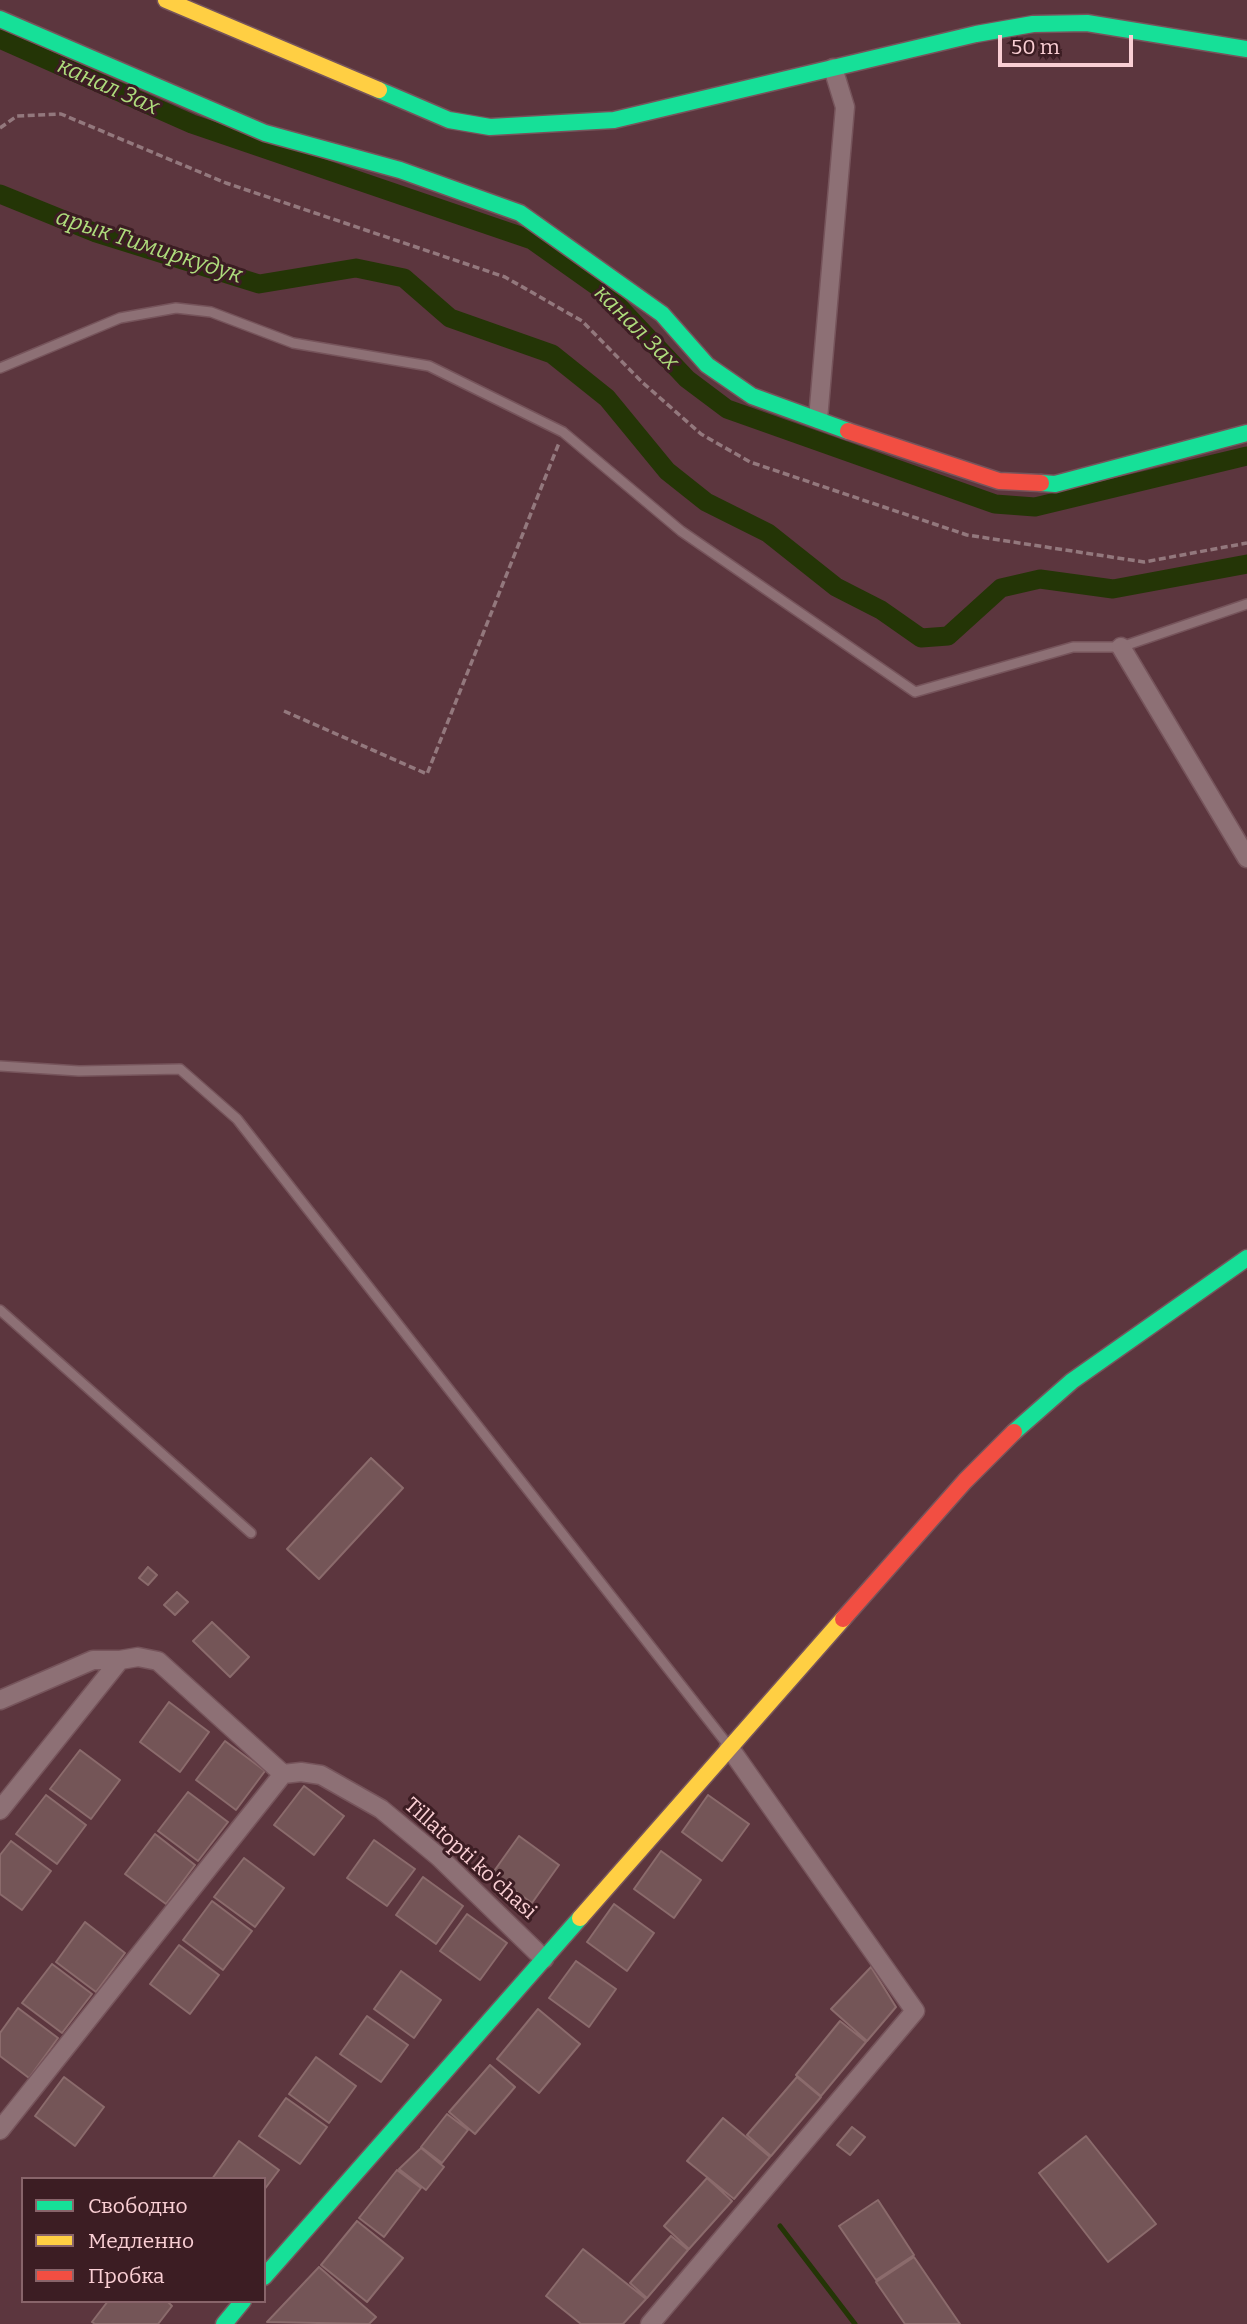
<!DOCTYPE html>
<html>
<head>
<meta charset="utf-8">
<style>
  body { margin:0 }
  #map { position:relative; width:1247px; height:2324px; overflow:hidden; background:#5c363e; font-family:Bitter,serif }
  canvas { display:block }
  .legend { position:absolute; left:21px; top:2177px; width:245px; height:126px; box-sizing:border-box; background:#3c1d23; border:2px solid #88646a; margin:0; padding:9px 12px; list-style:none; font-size:21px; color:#facfd4 }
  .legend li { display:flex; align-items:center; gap:14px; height:35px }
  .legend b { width:35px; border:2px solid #88646a }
  .scale { position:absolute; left:998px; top:35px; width:135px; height:32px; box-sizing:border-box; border:4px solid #facfd4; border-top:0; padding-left:9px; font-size:21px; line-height:24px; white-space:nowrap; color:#facfd4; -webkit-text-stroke:5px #3c1d23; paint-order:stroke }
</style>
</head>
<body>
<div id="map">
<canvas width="1247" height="2324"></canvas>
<ul class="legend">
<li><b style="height:9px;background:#16e098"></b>Свободно</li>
<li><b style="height:9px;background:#ffcf43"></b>Медленно</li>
<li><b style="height:9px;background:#f24e42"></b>Пробка</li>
</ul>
<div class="scale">50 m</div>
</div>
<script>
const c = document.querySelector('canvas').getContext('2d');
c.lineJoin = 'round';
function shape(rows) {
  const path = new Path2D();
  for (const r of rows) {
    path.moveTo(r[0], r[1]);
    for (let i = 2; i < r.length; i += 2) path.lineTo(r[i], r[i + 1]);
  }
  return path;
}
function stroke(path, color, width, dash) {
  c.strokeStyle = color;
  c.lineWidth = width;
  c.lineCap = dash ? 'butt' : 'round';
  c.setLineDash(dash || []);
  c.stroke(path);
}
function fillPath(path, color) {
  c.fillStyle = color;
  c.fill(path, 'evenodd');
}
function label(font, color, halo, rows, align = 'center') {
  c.font = font + ' Bitter,serif';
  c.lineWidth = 6;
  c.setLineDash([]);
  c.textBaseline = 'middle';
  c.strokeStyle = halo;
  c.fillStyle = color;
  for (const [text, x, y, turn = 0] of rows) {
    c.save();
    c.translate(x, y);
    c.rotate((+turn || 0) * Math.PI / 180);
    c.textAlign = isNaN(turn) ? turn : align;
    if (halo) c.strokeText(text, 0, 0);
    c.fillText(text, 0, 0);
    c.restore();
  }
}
const stream = shape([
  [780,2226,855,2324]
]);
const canal = shape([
  [0,39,192,124,532,240,604,291,687,379,727,409,995,504,1035,507,1247,456],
  [0,194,96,233,259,284,356,268,404,278,450,318,552,354,607,398,667,471,706,502,768,533,836,587,881,610,921,638,948,636,1001,588,1040,579,1113,589,1247,564]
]);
const building = shape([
  [371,1458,403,1488,319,1579,287,1549,371,1458],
  [148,1567,157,1575,148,1585,139,1578,148,1567],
  [177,1592,188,1602,175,1615,164,1605,177,1592],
  [212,1622,249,1657,230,1677,193,1641,212,1622],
  [169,1702,209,1732,180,1772,140,1742,169,1702],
  [225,1741,265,1771,236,1810,196,1780,225,1741],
  [80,1750,120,1780,91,1819,50,1789,80,1750],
  [304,1786,344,1816,314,1855,274,1825,304,1786],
  [188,1792,228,1822,198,1861,158,1831,188,1792],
  [46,1795,86,1825,57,1864,16,1834,46,1795],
  [708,1795,749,1824,722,1861,682,1832,708,1795],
  [155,1834,195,1865,166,1904,125,1874,155,1834],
  [519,1836,559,1865,532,1903,492,1874,519,1836],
  [374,1840,415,1869,387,1906,347,1878,374,1840],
  [11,1841,51,1871,22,1910,0,1894,0,1855,11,1841],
  [661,1851,701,1880,674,1918,634,1889,661,1851],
  [244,1858,284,1888,255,1927,214,1897,244,1858],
  [423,1877,463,1906,436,1944,396,1915,423,1877],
  [212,1901,252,1931,223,1970,183,1940,212,1901],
  [614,1904,654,1933,627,1971,587,1942,614,1904],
  [467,1914,507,1943,480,1980,440,1951,467,1914],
  [85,1922,125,1953,96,1992,56,1962,85,1922],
  [179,1945,219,1975,190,2014,150,1984,179,1945],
  [576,1961,616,1989,589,2027,549,1998,576,1961],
  [52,1964,92,1994,62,2033,22,2003,52,1964],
  [871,1967,896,2007,867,2041,831,2009,871,1967],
  [401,1971,441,2000,414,2038,374,2009,401,1971],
  [18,2008,58,2038,29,2078,0,2056,0,2033,18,2008],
  [538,2009,580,2044,539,2093,497,2059,538,2009],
  [367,2016,408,2045,381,2082,340,2054,367,2016],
  [840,2021,866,2042,821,2096,796,2075,840,2021],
  [316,2057,356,2086,329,2123,289,2094,316,2057],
  [490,2065,515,2087,475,2134,449,2112,490,2065],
  [64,2077,104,2107,75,2146,35,2116,64,2077],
  [797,2077,821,2097,771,2156,747,2135,797,2077],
  [286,2098,327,2127,300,2164,259,2136,286,2098],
  [447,2114,468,2130,442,2163,421,2147,447,2114],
  [723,2118,770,2157,734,2199,687,2161,723,2118],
  [852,2127,865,2137,850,2155,837,2145,852,2127],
  [1086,2136,1156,2224,1108,2262,1039,2173,1086,2136],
  [239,2141,279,2170,264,2190,264,2179,212,2179,239,2141],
  [421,2148,444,2167,426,2190,399,2169,421,2148],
  [397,2170,421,2188,384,2237,359,2218,397,2170],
  [707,2178,732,2201,689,2249,664,2226,707,2178],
  [878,2200,914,2255,876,2280,839,2226,878,2200],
  [357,2221,403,2258,367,2302,321,2265,357,2221],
  [671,2236,688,2250,647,2298,630,2283,671,2236],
  [583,2249,646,2299,623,2324,581,2324,546,2296,583,2249],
  [914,2257,960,2324,905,2324,876,2282,914,2257],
  [319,2267,376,2317,369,2324,267,2322,319,2267],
  [108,2301,167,2301,172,2306,158,2324,95,2324,92,2322,108,2301]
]);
const path = shape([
  [0,128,17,116,61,114,226,183,505,277,582,321,642,382,701,434,750,462,967,535,1144,562,1247,543],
  [284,711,427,774,559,443]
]);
const lane = shape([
  [0,368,120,318,176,308,211,312,293,343,429,366,563,432,681,531,915,692,1073,647,1121,647,1247,604],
  [0,1066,79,1071,180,1069,237,1119,728,1745],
  [0,1310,251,1533]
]);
const street = shape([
  [818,419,845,107,833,68],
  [1121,647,1247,858],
  [0,1700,93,1660,120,1660],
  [283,1774,301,1772,321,1775,381,1809,439,1857,544,1959],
  [0,1810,120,1660,138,1657,158,1661,283,1774],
  [0,2130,283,1774],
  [650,2324,915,2011,729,1747]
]);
const fast = shape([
  [0,19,265,133,400,170,520,213,662,314,707,365,752,396,848,431],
  [379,90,449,120,490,127,614,120,976,34,1033,24,1087,23,1247,49],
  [1041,483,1055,484,1247,433],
  [1014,1432,1072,1381,1247,1258],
  [264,2277,580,1918],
  [224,2324,243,2301]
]);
const slow = shape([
  [166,0,379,90],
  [580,1918,843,1619]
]);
const jam = shape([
  [848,431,999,481,1041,483],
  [843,1619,965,1481,1014,1432]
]);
const streetNames = [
  ["Tillatopti ko'chasi",470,1859,42]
];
const waterNames = [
  ["канал Зах",108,87,24],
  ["арык Тимиркудук",149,247,18],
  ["канал Зах",636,328,45]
];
stroke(stream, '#243506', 5);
stroke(canal, '#243506', 19);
fillPath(building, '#745557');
stroke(building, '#8b6b6c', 2);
stroke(lane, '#76545b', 12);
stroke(street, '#76545b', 21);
stroke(fast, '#76545b', 19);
stroke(slow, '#76545b', 19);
stroke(jam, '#76545b', 19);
stroke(path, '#93787d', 3.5, [7, 3.5]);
stroke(lane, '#8d7075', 9);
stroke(street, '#8d7075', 18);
stroke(fast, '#16e098', 16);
stroke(slow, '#ffcf43', 16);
stroke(jam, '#f24e42', 16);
label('21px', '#facfd4', '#3c1d23', streetNames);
label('italic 23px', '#aedc7c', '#3c1d23', waterNames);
</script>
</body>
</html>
